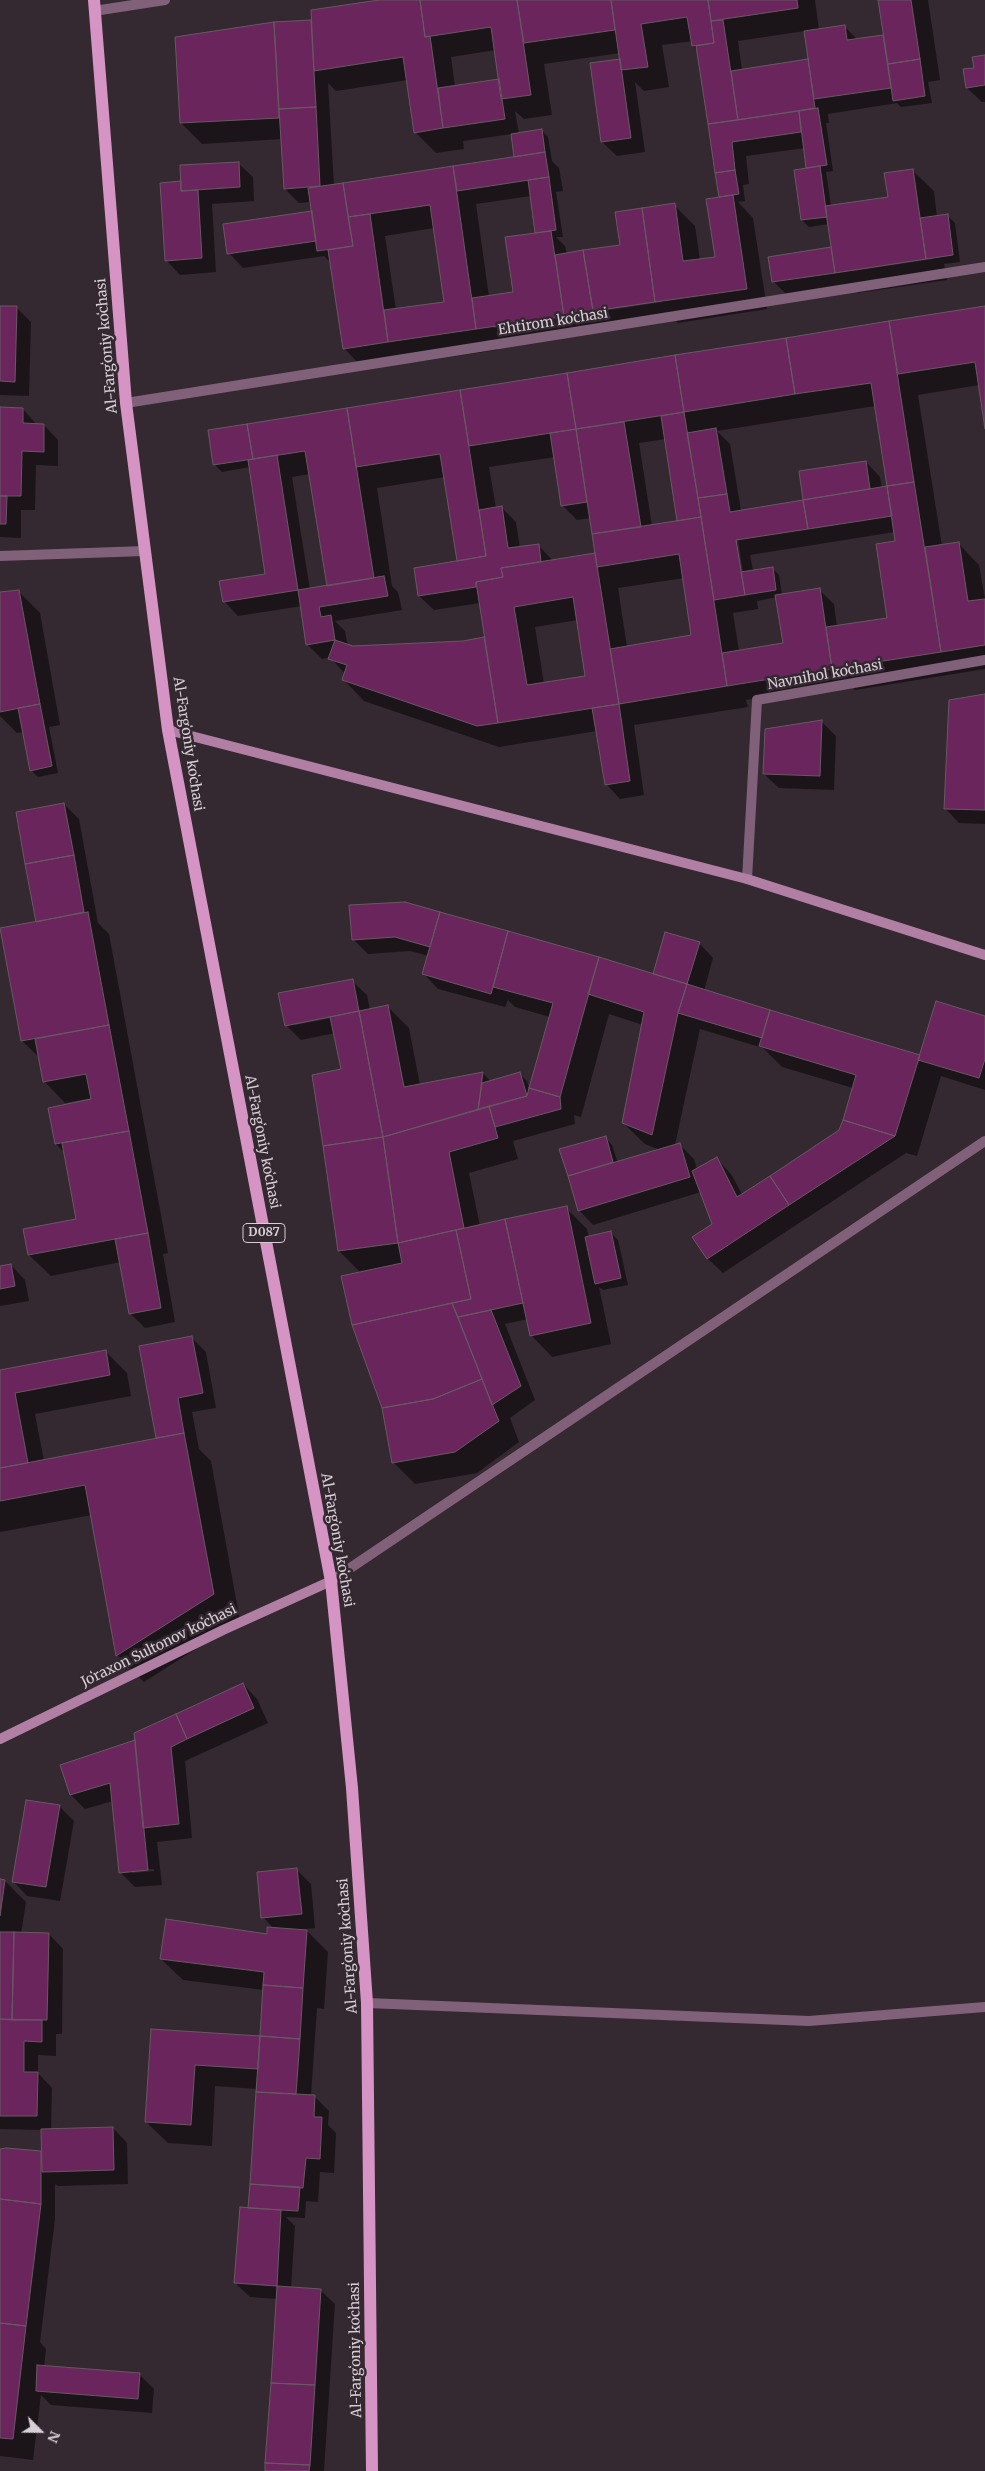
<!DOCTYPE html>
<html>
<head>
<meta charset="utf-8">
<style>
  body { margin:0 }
  #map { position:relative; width:985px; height:2471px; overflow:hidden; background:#342831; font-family:Merriweather,serif }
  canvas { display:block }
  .north { position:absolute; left:15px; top:2406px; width:50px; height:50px; -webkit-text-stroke:4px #342831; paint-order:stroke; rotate:113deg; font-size:14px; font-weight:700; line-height:20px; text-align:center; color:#d7cfd5 }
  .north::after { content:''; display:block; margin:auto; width:18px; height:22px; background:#d7cfd5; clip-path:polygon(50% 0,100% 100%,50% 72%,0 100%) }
</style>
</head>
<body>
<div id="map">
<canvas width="985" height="2471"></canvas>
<div class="north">N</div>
</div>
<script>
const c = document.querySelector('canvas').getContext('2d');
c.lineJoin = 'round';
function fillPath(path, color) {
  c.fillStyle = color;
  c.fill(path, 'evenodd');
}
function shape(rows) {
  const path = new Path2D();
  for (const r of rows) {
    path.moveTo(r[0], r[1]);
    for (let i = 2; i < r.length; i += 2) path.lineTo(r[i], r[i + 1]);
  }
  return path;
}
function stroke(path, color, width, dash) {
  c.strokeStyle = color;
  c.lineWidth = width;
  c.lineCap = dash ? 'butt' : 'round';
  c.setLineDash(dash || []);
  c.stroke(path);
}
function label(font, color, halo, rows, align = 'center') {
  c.font = font + ' Merriweather,serif';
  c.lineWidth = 5;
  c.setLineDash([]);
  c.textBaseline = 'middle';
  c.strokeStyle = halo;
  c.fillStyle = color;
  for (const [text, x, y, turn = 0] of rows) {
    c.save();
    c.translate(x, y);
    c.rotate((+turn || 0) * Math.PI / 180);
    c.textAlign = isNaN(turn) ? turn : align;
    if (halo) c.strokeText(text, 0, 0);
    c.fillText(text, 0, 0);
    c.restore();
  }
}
const shadow = shape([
  [388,0,815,0,819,30,844,26,858,40,885,36,880,0,928,0,940,80,928,82,932,103,901,107,897,103,828,114,829,123,826,123,833,171,826,172,831,206,890,198,912,170,934,191,937,217,947,215,955,223,960,262,944,264,947,280,857,293,851,287,788,296,773,281,770,258,833,248,829,224,809,227,802,220,808,169,805,148,746,156,749,184,743,185,745,201,738,202,753,218,767,309,678,323,671,316,496,342,497,350,411,363,358,363,344,348,331,263,324,256,243,268,229,253,313,212,311,202,299,203,285,189,282,139,202,144,181,123,177,38,275,23,312,21],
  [805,31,810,60,742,70,738,41],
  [693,41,693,46,698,51,722,198,716,258,700,260,695,226,674,205,621,246,567,254,565,246,556,237,563,237,556,192,563,191,559,168,552,161,548,137,541,130,519,134,515,111,524,119,552,115,544,64,620,53,621,60,602,142,617,156,645,152,635,82,644,91,669,87,662,45],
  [496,50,500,80,455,87,451,57],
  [408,80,415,132,436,153,464,149,463,141,512,134,517,158,334,185,328,83,336,91],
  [733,194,733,196,724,198,724,195],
  [531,196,538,234,514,293,489,297,476,204],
  [434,228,446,303,396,310,385,236],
  [932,257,933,259,852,271,852,269],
  [661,300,662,302,493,328,493,325],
  [985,56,985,102,982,102,967,88,975,69],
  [238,163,253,177,254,201,212,204,216,272,180,275,166,260,182,183],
  [0,307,17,308,31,322,29,396,0,395],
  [985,307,985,421,979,385,918,395,942,546,958,543,979,565,985,599,985,669,855,690,848,683,746,700,748,707,634,725,644,795,620,799,606,784,597,731,499,747,364,701,343,679,345,674,330,657,322,659,307,644,302,606,238,616,224,601,267,575,250,467,222,472,215,465,209,431],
  [875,406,889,490,882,488,880,477,866,462,805,501,741,511,730,444,717,431],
  [666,439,679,522,652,526,639,443],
  [555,457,563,506,577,520,591,518,597,554,553,561,538,545,520,548,516,522,502,508,496,508,489,467],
  [310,474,328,587,310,590,292,477],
  [445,477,459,562,419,596,434,610,480,603,486,638,464,642,353,648,348,646,345,631,335,621,402,610,398,592,392,586,377,488],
  [895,532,897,542,888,619,837,627,834,604,819,590,782,595,779,575,772,568,753,571,750,555],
  [734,534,737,534,743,573,740,573],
  [684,578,693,636,627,647,618,588],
  [777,597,784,644,739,651,733,613,758,609,757,601],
  [578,620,587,677,544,684,535,627],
  [0,408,23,409,37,425,44,425,58,440,58,466,36,465,35,510,21,510,21,538,0,537],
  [18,591,40,613,60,725,49,727,58,773,38,777,31,770,24,732,17,733,0,716,0,593],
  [985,695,985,824,959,823,945,808],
  [821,721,836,736,834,790,779,788,764,774],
  [64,804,79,819,98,923,109,934,168,1253,163,1254,175,1322,145,1328,130,1313,121,1262,51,1276,29,1255,77,1220,65,1153,56,1144,49,1109,92,1100,92,1098,65,1103,44,1081,40,1058,22,1041,1,929,37,923],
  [405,904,658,977,699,943,713,958,704,991,919,1056,985,1017,985,1090,941,1076,917,1156,906,1153,723,1273,708,1259,694,1237,713,1224,701,1192,593,1225,579,1210,561,1150,605,1137,612,1145,618,1163,660,1150,645,1144,623,1123,643,1025,609,1014,581,1117,574,1115,575,1124,513,1141,518,1159,469,1173,480,1226,566,1208,587,1229,589,1238,611,1233,618,1240,628,1285,603,1290,599,1287,611,1344,552,1357,531,1335,528,1319,505,1324,535,1400,510,1418,519,1442,477,1473,415,1484,393,1462,361,1273,339,1251,342,1070,335,1033,301,1040,286,1025,352,981,367,995,370,1010,388,1007,409,1028,420,1085,483,1073,491,1082,520,1074,527,1081,530,1091,550,1017,515,1007,508,1000,505,1007,438,989,424,974,429,956,410,951,368,954,353,939],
  [332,1015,332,1018,295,1025,295,1022],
  [700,1029,763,1048,782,1067,853,1088,840,1131,743,1196,731,1174,717,1159,697,1169,694,1159,679,1144,675,1145],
  [11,1265,25,1280,29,1301,0,1306,0,1267],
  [191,1337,206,1352,216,1408,192,1412,199,1449,211,1461,240,1621,144,1682,117,1655,92,1515,0,1532,0,1372,106,1352,127,1373,131,1396,35,1414,44,1461,158,1439,140,1347],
  [243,1684,257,1699,268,1723,185,1761,192,1838,157,1842,162,1885,135,1887,120,1872,113,1801,85,1809,71,1795,61,1766,136,1741],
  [154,1869,154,1871,132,1873,132,1870],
  [27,1801,60,1807,74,1821,60,1901,27,1896,13,1881],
  [296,1869,311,1884,315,1928,305,1929,328,1952,324,2009,317,2008,311,2096,315,2097,329,2111,328,2125,336,2133,334,2173,320,2172,318,2202,306,2201,305,2218,286,2217,295,2226,291,2288,320,2290,335,2304,324,2471,267,2471,277,2299,250,2297,235,2283,250,2209,257,2089,215,2086,212,2146,168,2143,146,2122,153,2030,261,2037,264,1990,183,1980,161,1959,268,1936,274,1929,263,1917],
  [0,1880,5,1881,26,1902,21,1934,49,1934,63,1949,62,2034,56,2034,56,2056,38,2055,38,2073,52,2088,51,2130,113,2128,127,2143,128,2184,58,2186,55,2184,55,2219,40,2342,46,2349,44,2367,139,2374,154,2389,152,2413,51,2405,41,2395,33,2460,0,2456,0,2150,43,2153,42,2130,0,2129]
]);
const building = shape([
  [379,0,420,0,425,37,430,36,443,128,414,133,403,57,314,71,311,10,379,0],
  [420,0,517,0,531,95,501,99,491,27,425,37,420,0],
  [517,0,611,0,615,30,524,43,517,0],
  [611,0,708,0,714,43,692,46,687,17,641,24,648,67,621,70,611,0],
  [708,0,797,0,798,8,711,21,708,0],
  [878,0,911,0,920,59,888,64,878,0],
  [311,20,316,107,279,109,274,22,311,20],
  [723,20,738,120,708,124,696,46,714,43,711,21,723,20],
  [274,22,279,118,180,123,175,37,274,22],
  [845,25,847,40,883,35,891,88,814,99,804,31,845,25],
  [985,55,985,85,966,88,963,69,974,68,972,57,985,55],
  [620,59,631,138,601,142,590,63,620,59],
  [808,59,815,108,738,120,731,71,808,59],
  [920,59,925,96,893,101,888,64,920,59],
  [499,79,505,119,443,128,438,88,499,79],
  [316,107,320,186,284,189,279,109,316,107],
  [818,108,827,165,806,168,799,111,818,108],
  [799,111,801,132,732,142,735,170,715,173,708,124,799,111],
  [542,129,545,152,514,157,511,134,542,129],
  [545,152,549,177,457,191,453,166,545,152],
  [239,162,240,187,181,191,180,165,239,162],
  [453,166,476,329,388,342,384,310,444,302,430,205,348,217,343,183,453,166],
  [820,166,827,217,801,220,794,170,820,166],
  [913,169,926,259,835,273,825,206,888,197,884,173,913,169],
  [735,170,739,194,719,197,715,173,735,170],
  [549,177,556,230,535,233,528,180,549,177],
  [181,181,181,191,198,190,202,258,165,261,160,183,181,181],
  [343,183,353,246,317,251,308,188,343,183],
  [733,195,747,289,655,302,642,208,675,203,683,261,715,257,706,199,733,195],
  [642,208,655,302,593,311,583,250,620,245,615,212,642,208],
  [312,211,316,241,227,254,223,224,312,211],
  [370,214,388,342,343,349,328,250,353,246,348,217,370,214],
  [948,214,953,255,926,259,920,218,948,214],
  [551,231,564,316,476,329,472,298,513,292,505,237,551,231],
  [831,247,835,273,772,282,768,257,831,247],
  [583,250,593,311,564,316,555,255,583,250],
  [0,306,17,306,15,382,0,381,0,306],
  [985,306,985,429,975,362,898,374,889,321,985,306],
  [889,321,914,482,887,486,871,383,795,394,786,338,889,321],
  [786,338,795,394,684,412,675,355,786,338],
  [675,355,684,412,576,429,567,373,675,355],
  [567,373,576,429,469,446,460,390,567,373],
  [460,390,486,556,457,561,440,454,356,467,347,408,460,390],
  [0,407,23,408,23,423,44,424,44,452,22,451,21,496,0,496,0,407],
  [347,408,374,578,327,586,305,451,253,459,247,424,347,408],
  [684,412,701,517,677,521,661,416,684,412],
  [624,422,641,527,592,534,576,429,624,422],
  [247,424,253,459,213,465,208,430,247,424],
  [716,428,727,494,698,498,687,433,716,428],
  [576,429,587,502,561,506,550,433,576,429],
  [277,455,298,590,223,602,219,581,265,574,248,460,277,455],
  [866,461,870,489,803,500,799,471,866,461],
  [914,482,941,652,832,669,826,627,887,618,876,544,895,541,887,486,914,482],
  [887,486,892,516,808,529,803,500,887,486],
  [727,494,730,512,803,500,808,529,736,540,745,595,714,600,698,498,727,494],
  [0,496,7,496,6,524,0,524,0,496],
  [502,506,508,548,539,544,541,562,501,568,503,577,476,582,476,587,418,596,414,568,486,556,479,510,502,506],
  [701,517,727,686,619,704,610,649,691,635,679,554,597,567,592,534,701,517],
  [959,542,968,601,985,599,985,645,941,652,925,547,959,542],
  [595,553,619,704,498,723,476,582,503,577,501,568,595,553],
  [573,597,585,676,527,685,514,607,573,597],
  [773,567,776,590,745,595,741,572,773,567],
  [384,576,388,596,319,607,321,617,331,615,335,640,306,645,298,590,384,576],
  [820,588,832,669,727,686,722,653,783,643,775,595,820,588],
  [19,590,40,704,0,712,0,592,19,590],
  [484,637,498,723,477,726,342,680,347,665,328,659,335,640,353,646,463,641,484,637],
  [985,694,985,810,944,809,949,700,985,694],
  [40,704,52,766,30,771,18,708,40,704],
  [619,704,630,781,605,785,592,708,619,704],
  [822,720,820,776,763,774,765,729,822,720],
  [64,803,74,855,25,864,16,812,64,803],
  [74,855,84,912,36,922,25,864,74,855],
  [405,902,440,912,430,947,395,937,352,940,349,905,405,902],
  [88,912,109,1025,21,1041,0,928,88,912],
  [440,912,508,931,491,994,422,974,440,912],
  [508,931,599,957,560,1097,529,1088,553,1003,493,987,508,931],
  [665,932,700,942,687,984,653,974,665,932],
  [599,957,687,984,678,1013,652,1135,622,1123,644,1012,588,994,599,957],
  [353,979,359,1011,285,1026,278,993,353,979],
  [687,984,770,1010,762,1038,678,1013,687,984],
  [936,1001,985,1016,985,1059,979,1078,918,1060,936,1001],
  [388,1005,404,1087,483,1072,478,1110,383,1137,359,1011,388,1005],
  [770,1010,920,1055,895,1136,843,1120,856,1075,759,1046,770,1010],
  [359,1011,383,1137,323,1146,312,1075,341,1069,330,1017,359,1011],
  [109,1025,129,1131,55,1144,48,1108,91,1099,86,1074,43,1082,35,1039,109,1025],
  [520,1072,527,1096,478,1110,482,1083,520,1072],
  [529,1088,560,1097,561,1109,495,1127,489,1106,527,1096,529,1088],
  [489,1106,498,1138,449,1152,464,1228,398,1243,383,1137,489,1106],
  [843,1120,895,1136,789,1205,770,1176,839,1130,843,1120],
  [129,1131,148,1233,28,1255,23,1229,76,1219,62,1143,129,1131],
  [606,1136,613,1162,568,1176,559,1149,606,1136],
  [383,1137,398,1243,338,1251,323,1146,383,1137],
  [680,1143,690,1177,578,1211,568,1176,680,1143],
  [717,1157,737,1197,770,1176,789,1205,707,1259,692,1237,712,1224,692,1171,717,1157],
  [567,1206,591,1323,530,1336,505,1219,567,1206],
  [505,1219,523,1303,458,1317,452,1303,471,1299,456,1230,505,1219],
  [456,1230,471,1299,352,1325,341,1276,402,1263,398,1243,456,1230],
  [611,1231,621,1278,595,1284,585,1237,611,1231],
  [148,1233,161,1308,129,1314,115,1239,148,1233],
  [11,1264,15,1286,0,1289,0,1266,11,1264],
  [452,1303,482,1379,433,1399,382,1408,352,1325,452,1303],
  [491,1310,521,1386,492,1405,458,1317,491,1310],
  [192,1336,203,1393,178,1398,184,1433,156,1438,139,1346,192,1336],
  [106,1350,110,1375,15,1393,28,1463,0,1468,0,1370,106,1350],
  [482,1379,499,1421,455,1452,392,1463,382,1408,433,1399,482,1379],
  [184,1433,214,1594,116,1656,85,1485,0,1501,0,1468,184,1433],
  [243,1683,254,1708,187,1739,176,1714,243,1683],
  [176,1714,187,1739,171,1747,179,1824,143,1828,134,1733,176,1714],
  [135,1740,148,1870,119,1873,110,1783,70,1795,60,1765,135,1740],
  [26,1800,60,1805,46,1887,12,1882,26,1800],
  [297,1868,302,1914,261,1918,257,1872,297,1868],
  [0,1879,5,1880,0,1916,0,1879],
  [166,1919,267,1934,267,1927,307,1930,303,1988,263,1985,264,1972,160,1959,166,1919],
  [0,1932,14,1932,12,2020,0,2019,0,1932],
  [14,1932,49,1933,47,2020,12,2020,14,1932],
  [263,1985,303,1988,300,2039,260,2036,263,1985],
  [0,2019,42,2020,42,2042,24,2041,24,2072,38,2072,37,2116,0,2116,0,2019],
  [151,2029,260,2036,258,2069,195,2065,191,2125,145,2122,151,2029],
  [260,2036,300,2039,296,2094,256,2092,260,2036],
  [256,2092,315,2095,314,2117,322,2117,320,2159,306,2158,303,2188,250,2184,256,2092],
  [113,2127,114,2170,42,2172,41,2129,113,2127],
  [6,2148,41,2151,41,2204,0,2199,0,2149,6,2148],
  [250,2184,300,2187,298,2211,248,2208,250,2184],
  [0,2199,41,2204,26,2326,0,2323,0,2199],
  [240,2207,281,2210,277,2286,234,2283,240,2207],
  [277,2286,321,2289,315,2385,271,2383,277,2286],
  [0,2323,26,2326,13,2439,0,2438,0,2323],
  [37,2365,140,2373,138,2399,36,2391,37,2365],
  [271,2383,315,2385,310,2465,265,2463,271,2383],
  [265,2463,310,2465,309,2471,265,2471,265,2463]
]);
const street = shape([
  [94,11,165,0],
  [126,403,985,267],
  [0,556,145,551],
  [747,879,757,700,985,660],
  [331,1581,985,1141],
  [367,2003,809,2021,985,2007]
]);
const secondary = shape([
  [168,730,747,879,985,955],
  [0,1739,223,1630,331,1581]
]);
const primary = shape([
  [94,0,126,403,168,730,331,1581,352,1788,367,2003,372,2471]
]);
const shields = [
  [264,1233,42]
];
const shieldNames = [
  ["D087",264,1233]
];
const streetNames = [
  ["Ehtirom koʻchasi",553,322,-9],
  ["Al-Fargʻoniy koʻchasi",107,346,-95],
  ["Navnihol koʻchasi",825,675,-10],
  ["Al-Fargʻoniy koʻchasi",188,744,81],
  ["Al-Fargʻoniy koʻchasi",262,1142,79],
  ["Al-Fargʻoniy koʻchasi",337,1540,80],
  ["Joʻraxon Sultonov koʻchasi",159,1646,-26],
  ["Al-Fargʻoniy koʻchasi",348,1946,-94],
  ["Al-Fargʻoniy koʻchasi",356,2350,-91]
];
fillPath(shadow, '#0007');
fillPath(building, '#6b255d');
stroke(building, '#675963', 1);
stroke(street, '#816179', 10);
stroke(secondary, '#b17ea4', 10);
stroke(primary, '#d694c5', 12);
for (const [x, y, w] of shields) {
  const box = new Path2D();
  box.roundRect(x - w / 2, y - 9.5, w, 19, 4);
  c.fillStyle = '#342831';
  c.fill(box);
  stroke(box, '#d7cfd5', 1);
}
label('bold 12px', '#d7cfd5', null, shieldNames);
label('14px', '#d7cfd5', '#342831', streetNames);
</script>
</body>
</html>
